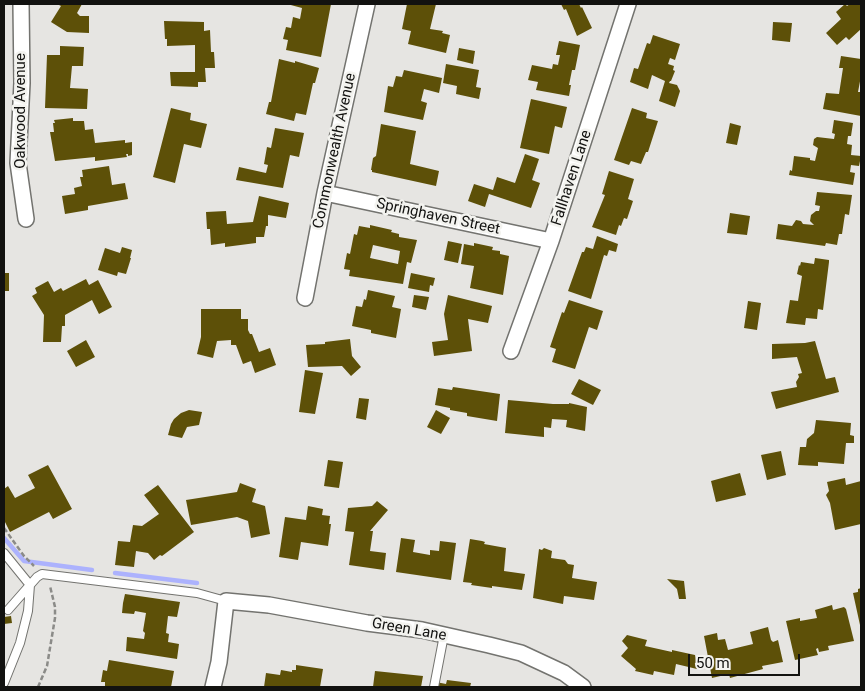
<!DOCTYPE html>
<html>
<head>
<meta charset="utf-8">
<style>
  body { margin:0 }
  #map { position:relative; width:865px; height:691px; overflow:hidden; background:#e6e5e2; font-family:Roboto,sans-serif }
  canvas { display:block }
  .frame { position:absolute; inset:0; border:5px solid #121210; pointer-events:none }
  .scale { position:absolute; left:688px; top:654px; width:112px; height:22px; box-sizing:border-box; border:2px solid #121210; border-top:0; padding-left:6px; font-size:15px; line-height:18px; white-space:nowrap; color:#121210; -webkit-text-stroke:4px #f3f3ef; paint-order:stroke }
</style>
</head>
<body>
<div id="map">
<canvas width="865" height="691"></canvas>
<div class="frame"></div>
<div class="scale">50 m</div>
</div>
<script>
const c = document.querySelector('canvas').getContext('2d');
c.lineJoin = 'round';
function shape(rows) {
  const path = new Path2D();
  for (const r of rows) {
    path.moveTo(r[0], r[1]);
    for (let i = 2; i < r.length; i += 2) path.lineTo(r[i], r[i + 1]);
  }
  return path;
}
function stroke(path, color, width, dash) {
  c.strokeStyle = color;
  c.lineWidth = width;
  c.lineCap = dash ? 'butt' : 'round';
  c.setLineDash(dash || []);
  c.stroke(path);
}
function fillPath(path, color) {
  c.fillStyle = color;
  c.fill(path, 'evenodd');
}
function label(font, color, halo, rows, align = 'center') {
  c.font = font + ' Roboto,sans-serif';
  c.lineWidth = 5;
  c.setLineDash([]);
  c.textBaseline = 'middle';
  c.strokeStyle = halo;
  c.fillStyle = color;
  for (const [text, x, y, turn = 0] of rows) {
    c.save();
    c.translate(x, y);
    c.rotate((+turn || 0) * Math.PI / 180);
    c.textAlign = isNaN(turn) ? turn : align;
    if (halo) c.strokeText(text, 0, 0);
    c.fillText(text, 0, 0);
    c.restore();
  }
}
const stream = shape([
  [4,538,24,561,92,570],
  [115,573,197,583]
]);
const building = shape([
  [57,4,82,4,77,13,80,16,89,16,89,33,67,32,51,22,61,6],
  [287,4,331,4,321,57,286,50,288,40,283,39,286,27,291,28,293,17,300,19,302,8],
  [407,4,436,4,430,29,443,31,442,33,450,35,446,53,408,44,411,31,402,29],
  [561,4,579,4,581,8,582,7,592,28,577,36,566,9,564,10],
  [845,4,847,6,850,4,861,4,861,29,849,40,846,37,837,45,826,33,841,19,836,12],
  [164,21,204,22,204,31,210,30,211,52,214,52,215,68,205,68,206,82,198,82,198,87,171,86,170,72,195,72,195,45,167,46,167,39,165,39],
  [773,22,792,23,790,42,772,40],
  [653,35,680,44,675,60,670,58,668,64,674,66,673,70,675,71,671,81,670,81,669,83,677,85,680,91,675,107,659,101,665,81,652,75,648,89,630,82,634,68,638,69,647,43,650,44],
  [559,41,580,45,575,70,572,70,569,85,571,85,569,96,536,90,538,82,528,80,532,65,552,69,553,64,558,65,560,55,556,55],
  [60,46,84,47,83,66,72,66,70,88,88,89,87,109,45,108,47,55,60,55],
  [459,48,475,51,473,64,457,60],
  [841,56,861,59,861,76,858,92,861,92,861,116,823,109,826,93,839,94,843,68,839,68],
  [279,59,295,63,295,61,319,68,315,83,313,83,306,115,296,113,294,121,266,114,269,102,271,102],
  [446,64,479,70,476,87,481,88,479,99,456,94,457,86,443,83],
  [404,70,442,78,439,93,424,89,421,101,427,103,423,120,384,112,388,86,393,87,396,76,402,77],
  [531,99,567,107,562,128,555,126,549,154,520,148],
  [171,108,191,113,190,120,207,124,201,148,184,144,175,183,153,177],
  [632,108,647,113,646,118,658,121,648,152,646,152,641,164,631,161,629,165,614,160],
  [73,118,73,121,84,121,85,130,93,129,95,143,125,140,125,143,132,142,132,155,128,156,128,154,126,154,127,157,95,161,95,157,55,161,50,132,54,132,53,123,55,123,54,120],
  [834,120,853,123,851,136,848,136,847,144,852,145,851,155,861,156,859,166,851,165,850,172,855,173,853,185,789,175,790,170,792,171,794,156,810,158,810,160,815,161,818,148,813,145,814,139,817,137,834,139,835,134,832,133],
  [730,123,741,126,737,145,726,143],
  [381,124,416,131,410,164,439,171,436,186,372,172,372,170,371,170,373,158,376,156],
  [275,128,304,133,299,157,290,155,283,188,236,180,239,167,266,173,268,165,264,164,267,147,271,148],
  [525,154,539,159,532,180,540,183,531,208,489,194,485,207,468,201,474,184,493,190,497,177,515,183],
  [109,166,112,185,125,183,128,199,88,206,88,210,65,214,62,196,75,194,74,188,82,186,80,177,83,177,82,170],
  [609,171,634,179,628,199,633,201,627,219,624,218,621,226,619,225,616,235,592,227,605,195,602,194],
  [817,192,852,195,849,215,845,214,842,234,839,234,837,245,826,243,825,246,776,239,778,224,792,226,796,220,801,221,803,224,814,225,810,221,811,215,816,211,819,211,820,206,815,205],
  [259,196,289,203,286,218,268,215,268,226,266,226,264,237,256,237,256,243,225,247,225,243,211,245,210,229,207,229,206,212,226,211,227,224,253,222],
  [730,213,750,216,747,235,727,233],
  [370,225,392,230,391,232,399,234,399,237,417,240,411,263,407,262,403,284,349,276,350,270,344,269,347,253,350,254,354,234,357,235,359,226,370,228],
  [373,245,400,251,398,264,370,258],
  [597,236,618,244,616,252,609,250,607,256,604,255,591,299,568,291,582,252,584,252,586,247,593,249],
  [448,241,462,244,458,263,444,260],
  [474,243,493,247,492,250,500,251,500,254,509,256,503,295,470,288,474,266,461,264,464,244,474,246],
  [122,247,132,250,130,258,131,258,126,274,118,272,117,276,98,270,105,248,120,253],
  [815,258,829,260,829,262,823,310,818,309,817,319,806,318,805,325,786,323,790,300,798,301,802,276,797,274,799,265,800,266,801,262,814,264],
  [4,273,9,273,9,291,4,291],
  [411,273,435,278,433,286,430,285,429,292,408,288],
  [86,279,89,285,98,280,112,307,99,314,92,300,65,315,65,326,62,326,61,342,43,342,44,315,32,296,37,293,35,288,48,281,54,292,61,288,63,291],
  [368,290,395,296,392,307,401,309,396,338,371,333,371,330,352,326,356,306,362,307,364,299,366,300],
  [414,295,429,297,426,310,412,307],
  [448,295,492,306,488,323,468,319,472,351,434,356,432,342,448,340,444,314],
  [569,300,603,311,597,330,589,327,575,369,552,362,556,349,550,347,562,312,564,313],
  [748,301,761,303,757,330,744,328],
  [201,309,241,309,241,319,248,319,248,330,250,334,252,334,259,352,270,348,276,365,255,373,251,361,243,364,236,345,231,345,231,340,217,341,213,358,197,354,201,337],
  [350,339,352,356,361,367,351,376,342,366,308,367,306,345,325,344,325,342],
  [86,340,95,357,76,367,67,351],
  [815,341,826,379,835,377,839,392,776,409,771,392,797,387,796,382,799,377,798,374,802,373,797,357,772,359,772,344,805,343],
  [305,370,323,373,315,414,299,412],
  [579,379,601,390,593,405,571,394],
  [453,387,500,394,497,421,467,416,467,413,450,410,450,408,435,405,438,388,452,390],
  [359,398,369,399,366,420,356,418],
  [508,400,553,404,569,404,569,403,587,407,585,431,566,427,567,420,552,419,551,428,544,427,544,437,505,433],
  [189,410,202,412,199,425,187,427,182,438,168,435,171,424,174,419,181,413],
  [436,410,450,418,441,434,427,427],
  [816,420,851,423,850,435,854,436,854,443,846,443,844,464,818,462,818,466,798,465,800,447,806,447,807,439,814,433],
  [781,451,786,475,767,480,761,455],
  [328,460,343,462,339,488,324,486],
  [48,465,72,509,53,519,49,512,10,532,4,520,4,489,8,486,15,498,35,488,28,475],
  [740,473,746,495,716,502,711,481],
  [845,478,846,485,861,481,861,524,835,530,830,503,826,495,829,491,827,482],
  [240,483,256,489,252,502,265,506,270,534,251,538,248,521,237,517,191,525,186,500,237,492],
  [158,485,194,532,162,556,160,555,154,560,148,553,136,551,134,567,115,565,118,541,130,542,133,525,142,526,159,514,144,495],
  [377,501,388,510,370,531,373,531,370,551,386,553,384,570,349,565,354,532,345,531,348,508,372,506],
  [308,506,323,509,322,515,330,516,329,524,331,524,328,546,301,542,298,560,279,557,285,517,306,520],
  [401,538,415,540,413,552,430,555,430,550,439,551,440,541,456,543,451,580,396,572],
  [470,539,482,541,485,542,484,544,506,548,504,571,525,574,522,590,492,586,492,588,471,585,472,583,463,582],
  [544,548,552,551,551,558,565,560,568,564,574,565,572,578,597,582,594,600,564,596,563,604,533,598,539,549,542,550],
  [667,579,684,581,686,599,679,599,677,589],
  [861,588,861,625,860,625,853,593,858,592,858,589],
  [125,594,180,602,177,617,168,616,166,633,169,634,168,642,179,644,177,659,126,651,127,637,144,639,145,633,143,631,146,613,135,611,134,614,122,613,123,603],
  [832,605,833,610,844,607,846,609,854,641,828,646,829,650,819,652,818,648,816,649,818,655,795,660,786,621,800,618,800,621,817,618,815,610],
  [11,616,12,623,4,624,4,617],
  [768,627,771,640,773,642,778,640,783,662,762,666,763,669,730,678,729,674,712,678,704,636,717,633,718,640,725,639,728,650,753,644,750,632],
  [627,635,647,640,645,646,672,652,672,650,695,655,697,669,676,664,674,675,654,671,653,675,635,671,636,669,621,656,628,648,622,641],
  [109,660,174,671,171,687,105,687,105,682,101,682,103,670,107,671],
  [296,665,323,669,320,687,264,687,266,673,280,675,281,670,292,672,292,670,296,670],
  [375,671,423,676,421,687,373,687],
  [447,680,471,683,470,687,435,687,436,682,446,684]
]);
const path = shape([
  [4,528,24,556,34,566],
  [38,687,47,666,55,618,55,607,50,586]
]);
const service = shape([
  [4,553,30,585,28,611,20,643,4,683],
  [8,610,37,577,42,574,197,593,226,601],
  [434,687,444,635]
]);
const minor = shape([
  [21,4,22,83,18,163,26,219],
  [325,193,551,241],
  [305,298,325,193,367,4],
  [511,351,551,241,628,4],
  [213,687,219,662,226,601,269,605,367,623,422,630,489,645,521,653,564,673,583,687]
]);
const streetNames = [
  ["Oakwood Avenue",21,111,-90],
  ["Commonwealth Avenue",335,151,-78],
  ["Fallhaven Lane",572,178,-72],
  ["Springhaven Street",438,217,12],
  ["Green Lane",409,630,10]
];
stroke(stream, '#acb2fd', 4.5);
fillPath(building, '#5d5008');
stroke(service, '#73736f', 10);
stroke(minor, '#73736f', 18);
stroke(path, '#8b8b88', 2.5, [5, 2.5]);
stroke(service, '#fff', 8);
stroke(minor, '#fff', 15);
label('15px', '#121210', '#f3f3ef', streetNames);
</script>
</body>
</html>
